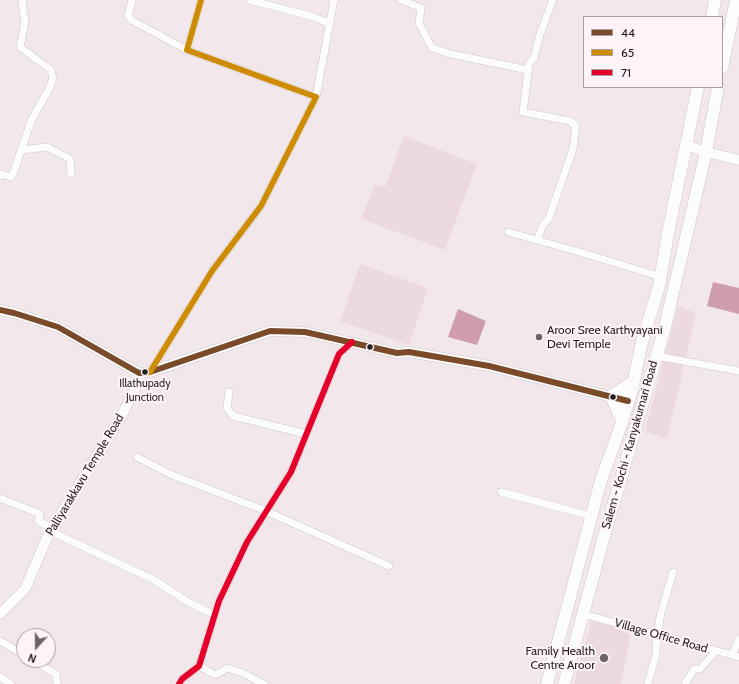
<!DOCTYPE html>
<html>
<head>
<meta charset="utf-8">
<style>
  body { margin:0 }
  #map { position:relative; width:739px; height:684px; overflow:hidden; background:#f2e8eb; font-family:Cabin,sans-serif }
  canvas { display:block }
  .legend { position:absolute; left:583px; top:16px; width:140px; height:72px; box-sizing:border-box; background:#fef4f7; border:1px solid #a79fa1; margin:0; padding:5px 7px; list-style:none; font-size:12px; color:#241f20 }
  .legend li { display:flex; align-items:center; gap:8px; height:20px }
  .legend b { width:20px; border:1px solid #a79fa1 }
  .north { position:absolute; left:16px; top:628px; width:40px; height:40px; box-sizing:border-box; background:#fef4f7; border:1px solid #a79fa1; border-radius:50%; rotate:201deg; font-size:11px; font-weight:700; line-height:16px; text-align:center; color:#241f20 }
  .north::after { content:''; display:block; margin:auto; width:14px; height:18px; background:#6c6567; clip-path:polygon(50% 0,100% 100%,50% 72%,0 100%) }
</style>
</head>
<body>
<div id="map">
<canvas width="739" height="684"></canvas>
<ul class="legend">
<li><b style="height:5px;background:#7a4b2a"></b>44</li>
<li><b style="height:5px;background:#cd8b06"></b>65</li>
<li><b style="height:5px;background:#e4002b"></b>71</li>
</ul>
<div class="north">N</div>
</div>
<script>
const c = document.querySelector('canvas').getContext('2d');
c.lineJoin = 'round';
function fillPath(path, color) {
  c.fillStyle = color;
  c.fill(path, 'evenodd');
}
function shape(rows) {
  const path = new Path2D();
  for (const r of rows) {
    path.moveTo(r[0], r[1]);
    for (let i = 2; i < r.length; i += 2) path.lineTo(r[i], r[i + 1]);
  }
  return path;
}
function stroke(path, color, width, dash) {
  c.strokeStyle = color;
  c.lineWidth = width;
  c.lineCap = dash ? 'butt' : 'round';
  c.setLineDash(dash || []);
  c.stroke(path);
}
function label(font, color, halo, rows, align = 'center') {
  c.font = font + ' Cabin,sans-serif';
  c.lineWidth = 4;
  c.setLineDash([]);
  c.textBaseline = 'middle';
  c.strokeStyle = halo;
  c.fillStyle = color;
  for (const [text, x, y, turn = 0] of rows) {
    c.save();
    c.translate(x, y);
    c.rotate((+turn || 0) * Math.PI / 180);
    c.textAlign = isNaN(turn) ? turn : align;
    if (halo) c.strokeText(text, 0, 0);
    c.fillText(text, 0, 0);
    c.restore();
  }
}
const built = shape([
  [404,136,477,164,445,250,361,219,375,184,385,187],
  [360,264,428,288,409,345,340,321],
  [678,306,696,313,667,439,645,431],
  [591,621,631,631,621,684,574,684]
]);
const water = shape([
  [713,282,739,288,739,314,707,306],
  [458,309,486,321,477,345,448,337]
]);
const street = shape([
  [132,0,128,15,131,20,187,50],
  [250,0,314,17,330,24],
  [401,0,421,8,419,23,432,48,451,54,528,70],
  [316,97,334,0],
  [22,150,47,147,70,159,71,174],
  [0,176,1,174,11,177,13,174,31,121,49,89,53,78,51,70,20,47,25,22,22,3,23,0],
  [508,232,590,255,661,277],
  [537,240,543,225,549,218,573,149,576,126,570,121,523,112,529,64,534,58,540,34,553,0],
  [656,356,739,371],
  [150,372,212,271,261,206,316,97,187,50,201,0],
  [229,392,227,407,231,414,237,417,306,434],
  [137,457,172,475,266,511,389,566],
  [501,492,591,516],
  [0,498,40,514,38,521,52,528],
  [50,531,154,580,188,602,215,615],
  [583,614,739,657],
  [0,641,24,655],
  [732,655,739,639],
  [32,660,56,674,57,684],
  [199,666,215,675,228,668,243,673,264,684],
  [0,677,11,684],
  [179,684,182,679,199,666,219,601,247,542,291,472,339,354,352,342],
  [648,684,656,654,657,634,661,613,673,572],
  [685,684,694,669,700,669,716,651]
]);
const secondary = shape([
  [686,145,706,152,739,160],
  [0,310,14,313,58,327,139,373,150,372,270,331,305,332,397,353,409,352,489,366,628,401],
  [0,614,25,589,50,531,121,417,139,380,139,373]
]);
const highway = shape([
  [712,17,715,0],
  [722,68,736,0],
  [622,420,611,396,633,382],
  [547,684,601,480,619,431,632,390,641,346,659,286,668,233,698,87],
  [564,684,603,540,665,327,706,152,718,87]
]);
const bus1 = shape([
  [0,310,14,313,58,327,139,373,150,372,270,331,305,332,397,353,409,352,489,366,628,401]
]);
const bus2 = shape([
  [150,372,212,271,261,206,316,97,187,50,201,0]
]);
const bus3 = shape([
  [179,684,182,679,199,666,219,601,247,542,291,472,339,354,352,342]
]);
const markers = [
  [539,337,4,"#6c6567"],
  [370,347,3.5,"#241f20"],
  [145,372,3.5,"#241f20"],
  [613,397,3.5,"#241f20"],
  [604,658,5,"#6c6567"]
];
const busNames = [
  ["Illathupady",145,384],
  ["Junction",145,398]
];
const poiNames = [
  ["Aroor Sree Karthyayani",547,330],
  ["Devi Temple",547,344],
  ["Family Health",595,651,"right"],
  ["Centre Aroor",595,665,"right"]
];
const streetNames = [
  ["Salem - Kochi - Kanyakumari Road",630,445,-74],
  ["Palliyarakkavu Temple Road",85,475,-59],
  ["Village Office Road",661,636,16]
];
fillPath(built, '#ecdadf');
fillPath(water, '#ce9eae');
stroke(street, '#cec7c9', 8);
stroke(secondary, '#cec7c9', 11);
stroke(highway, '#cec7c9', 13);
stroke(street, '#fdfcfc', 7);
stroke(secondary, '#fdfcfc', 10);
stroke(highway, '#fdfcfc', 12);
stroke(bus1, '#7a4b2a', 6);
stroke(bus2, '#cd8b06', 6);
stroke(bus3, '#e4002b', 6);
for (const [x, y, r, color] of markers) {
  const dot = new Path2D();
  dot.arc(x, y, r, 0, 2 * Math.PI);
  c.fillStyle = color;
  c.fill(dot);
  stroke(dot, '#fef4f7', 1.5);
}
label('11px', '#241f20', '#fef4f7', busNames);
label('12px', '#241f20', '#fef4f7', poiNames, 'left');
label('12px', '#241f20', '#fef4f7', streetNames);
</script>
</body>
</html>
